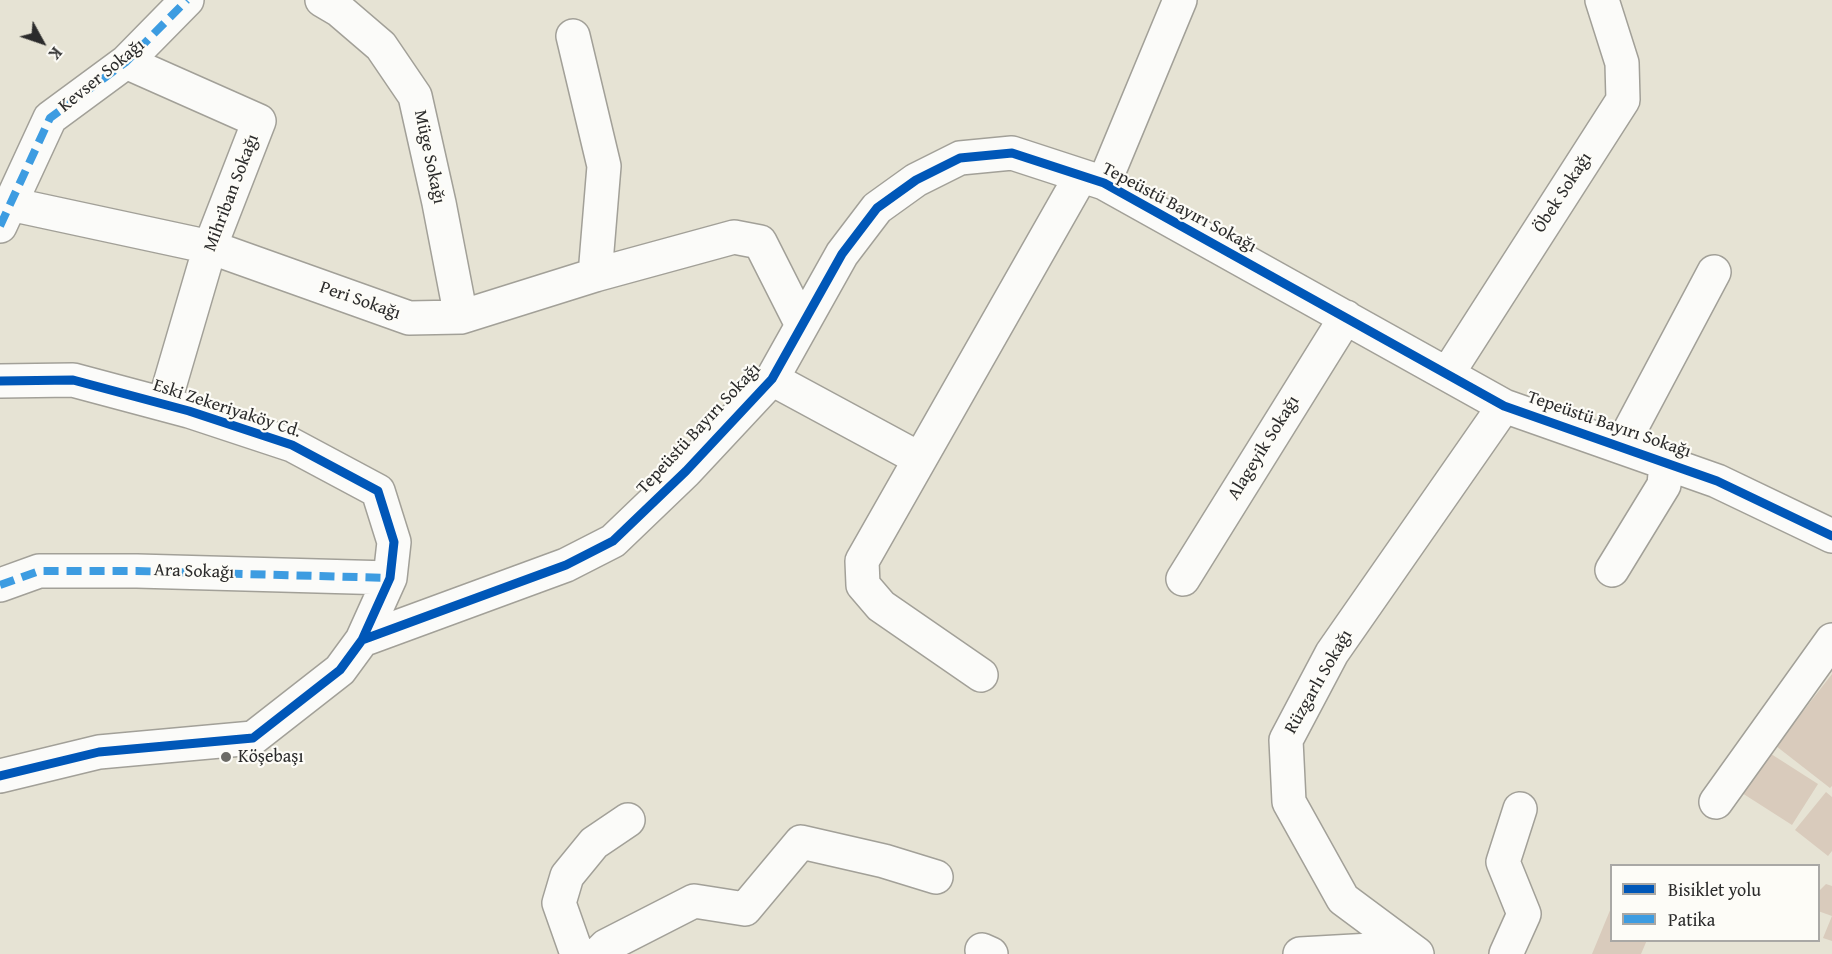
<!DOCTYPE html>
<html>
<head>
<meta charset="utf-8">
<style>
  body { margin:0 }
  #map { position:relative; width:1832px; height:954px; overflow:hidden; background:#e6e3d4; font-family:"Gentium Book Plus",serif }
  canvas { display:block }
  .legend { position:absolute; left:1610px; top:864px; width:210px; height:78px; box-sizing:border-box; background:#fdfcf7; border:2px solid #a9a8a5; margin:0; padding:8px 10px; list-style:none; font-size:18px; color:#2b2b2b }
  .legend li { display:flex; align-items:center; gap:12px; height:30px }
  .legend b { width:30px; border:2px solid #a9a8a5 }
  .north { position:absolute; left:12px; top:12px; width:60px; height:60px; -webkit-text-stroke:4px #fdfcf7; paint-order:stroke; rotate:130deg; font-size:16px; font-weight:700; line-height:24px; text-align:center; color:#2b2b2b }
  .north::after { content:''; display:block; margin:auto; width:21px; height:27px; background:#2b2b2b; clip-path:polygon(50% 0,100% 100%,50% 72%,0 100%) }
</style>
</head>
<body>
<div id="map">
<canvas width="1832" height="954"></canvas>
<ul class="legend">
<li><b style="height:8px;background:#0057b8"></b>Bisiklet yolu</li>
<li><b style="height:8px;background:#3d9ce1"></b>Patika</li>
</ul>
<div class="north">K</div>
</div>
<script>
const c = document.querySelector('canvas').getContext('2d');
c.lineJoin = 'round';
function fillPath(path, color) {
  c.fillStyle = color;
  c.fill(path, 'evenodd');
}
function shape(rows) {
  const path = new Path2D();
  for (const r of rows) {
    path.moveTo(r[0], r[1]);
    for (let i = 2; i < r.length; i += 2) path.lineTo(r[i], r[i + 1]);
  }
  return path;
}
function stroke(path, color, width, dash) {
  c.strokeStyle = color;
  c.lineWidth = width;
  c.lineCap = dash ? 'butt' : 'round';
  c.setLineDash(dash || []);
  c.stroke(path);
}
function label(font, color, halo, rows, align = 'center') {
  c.font = font + ' "Gentium Book Plus",serif';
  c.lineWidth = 4.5;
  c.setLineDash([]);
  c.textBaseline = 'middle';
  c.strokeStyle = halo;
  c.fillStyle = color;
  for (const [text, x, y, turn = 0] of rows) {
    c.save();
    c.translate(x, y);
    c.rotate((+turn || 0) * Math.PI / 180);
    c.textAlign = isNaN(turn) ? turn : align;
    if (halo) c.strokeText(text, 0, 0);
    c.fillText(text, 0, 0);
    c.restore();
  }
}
const building = shape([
  [1832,674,1832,786,1830,788,1776,746],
  [1768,752,1818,784,1792,825,1742,793],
  [1826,792,1832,797,1832,851,1828,856,1795,830],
  [1826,884,1832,886,1832,941,1823,938,1832,916,1818,911,1818,892],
  [1611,908,1612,940,1647,940,1641,954,1592,954]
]);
const minor = shape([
  [322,0,339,10,381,46,415,96,439,203,461,317],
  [573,36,604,166,595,275],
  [126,62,259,121,210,247,164,404],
  [1104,183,1180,0],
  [10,204,210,247,409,318,461,317,595,275,734,237,760,242,802,325],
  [0,226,50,118,126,62,187,0],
  [1448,373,1623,100,1622,63,1602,0],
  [772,379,920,459],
  [0,381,73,380,189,411,292,445,378,491,394,542,390,578,362,640,340,670,253,738,99,752,0,776],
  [1621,447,1714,272],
  [1612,570,1664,485,1666,463],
  [1183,579,1346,317],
  [0,585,39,571,137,571,390,578],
  [362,640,566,565,613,541,686,471,772,379,842,254,877,208,916,180,960,158,1012,153,1104,183,1504,406,1717,481,1832,536],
  [981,675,881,606,863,585,862,561,1081,176],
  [1716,802,1832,640],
  [982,950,991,954],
  [577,954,559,903,567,876,594,843,628,820],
  [598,954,606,946,694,901,745,909,801,842,884,861,936,877],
  [1300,954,1407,948],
  [1417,954,1343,899,1289,802,1286,740,1332,653,1504,406],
  [1506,954,1524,914,1503,862,1520,809]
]);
const quiet = shape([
  [0,226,50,118,126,62,187,0],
  [0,585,39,571,137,571,390,578]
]);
const cycleway = shape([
  [0,381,73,380,189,411,292,445,378,491,394,542,390,578,362,640,340,670,253,738,99,752,0,776],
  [362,640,566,565,613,541,686,471,772,379,842,254,877,208,916,180,960,158,1012,153,1104,183,1504,406,1717,481,1832,536]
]);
const markers = [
  [226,757,6,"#6c6b66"]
];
const streetNames = [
  ["Kevser Sokağı",102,76,-39],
  ["Müge Sokağı",429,157,78],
  ["Mihriban Sokağı",232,193,-69],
  ["Öbek Sokağı",1563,193,-57],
  ["Tepeüstü Bayırı Sokağı",1179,208,28],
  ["Peri Sokağı",360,301,19],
  ["Eski Zekeriyaköy Cd.",227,409,18],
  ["Tepeüstü Bayırı Sokağı",1609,425,19],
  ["Tepeüstü Bayırı Sokağı",699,429,-47],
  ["Alageyik Sokağı",1264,448,-58],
  ["Ara Sokağı",194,572,2],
  ["Rüzgarlı Sokağı",1319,682,-60]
];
const poiNames = [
  ["Köşebaşı",238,757]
];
fillPath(building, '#d9cbbc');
stroke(minor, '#a2a098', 36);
stroke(minor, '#fbfbf9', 33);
stroke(quiet, '#3d9ce1', 8, [15, 8]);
stroke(cycleway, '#0057b8', 9);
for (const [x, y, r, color] of markers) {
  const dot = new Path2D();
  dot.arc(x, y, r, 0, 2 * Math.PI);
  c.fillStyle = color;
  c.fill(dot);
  stroke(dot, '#fdfcf7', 2);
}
label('18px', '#2b2b2b', '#fdfcf7', streetNames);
label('18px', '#2b2b2b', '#fdfcf7', poiNames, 'left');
</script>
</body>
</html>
